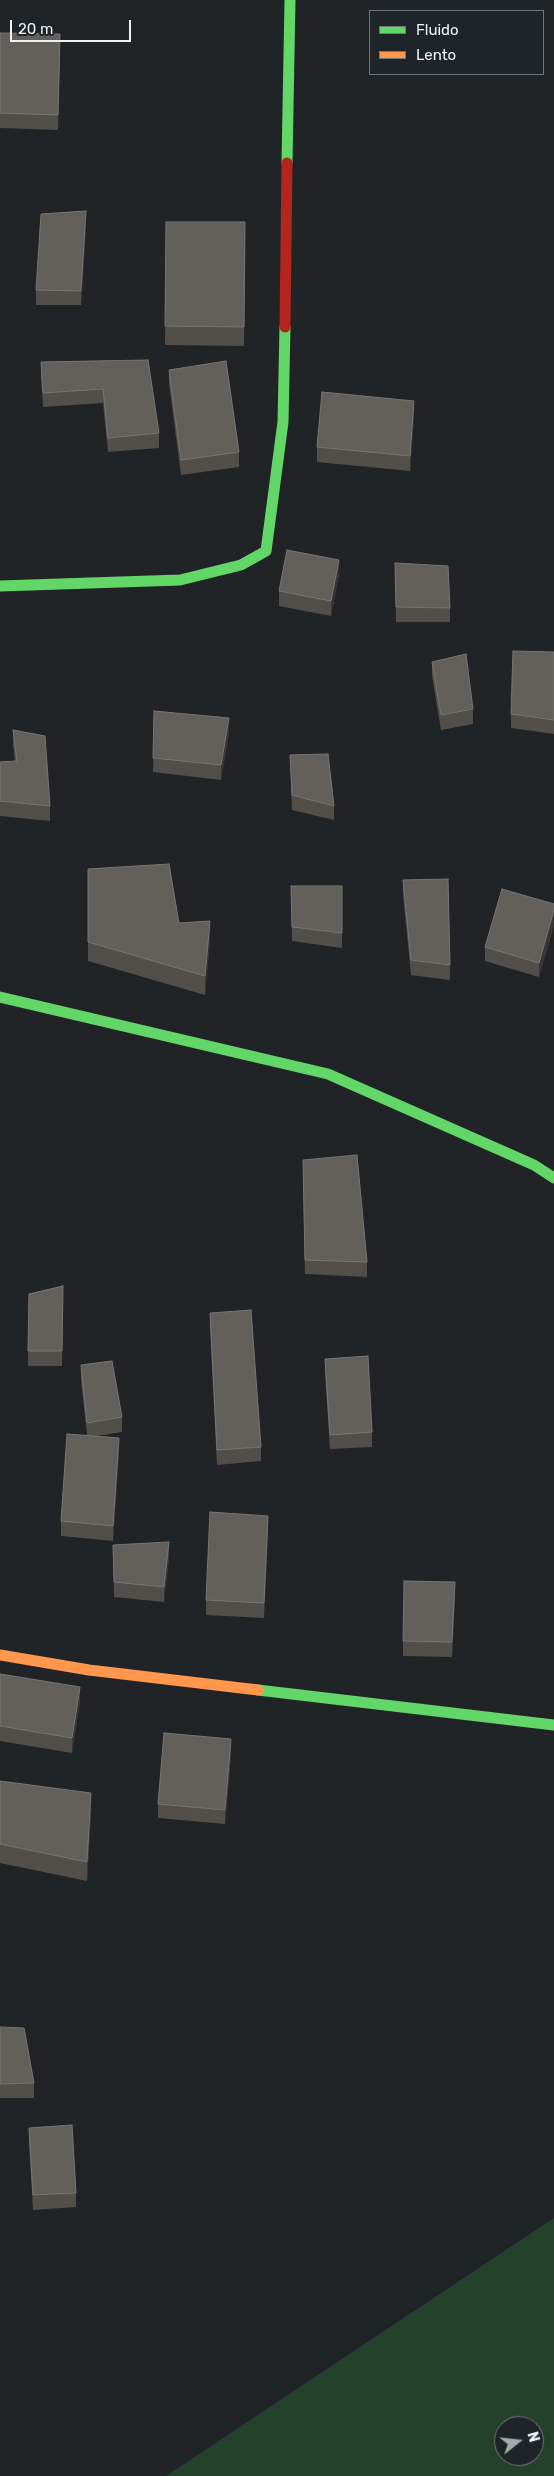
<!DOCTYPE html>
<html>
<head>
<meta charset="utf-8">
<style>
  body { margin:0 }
  #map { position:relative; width:554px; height:2476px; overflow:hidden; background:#212427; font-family:Rubik,sans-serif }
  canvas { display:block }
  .legend { position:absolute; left:369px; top:10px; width:175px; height:65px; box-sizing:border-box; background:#1f2429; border:1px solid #72767b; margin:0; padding:6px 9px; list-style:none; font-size:15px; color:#eef1f5 }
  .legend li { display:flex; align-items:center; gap:10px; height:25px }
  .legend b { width:25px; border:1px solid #72767b }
  .north { position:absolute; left:494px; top:2416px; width:50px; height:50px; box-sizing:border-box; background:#1f2429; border:1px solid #72767b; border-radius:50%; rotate:74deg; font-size:14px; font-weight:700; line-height:20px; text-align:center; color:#eef1f5 }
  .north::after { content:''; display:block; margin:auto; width:18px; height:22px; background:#a6a9ad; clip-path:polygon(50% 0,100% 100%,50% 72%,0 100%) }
  .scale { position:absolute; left:10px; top:20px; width:121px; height:22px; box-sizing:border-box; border:2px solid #eef1f5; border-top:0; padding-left:6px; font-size:15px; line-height:18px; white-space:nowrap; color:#eef1f5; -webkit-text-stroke:4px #1f2429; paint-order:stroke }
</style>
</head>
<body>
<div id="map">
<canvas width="554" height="2476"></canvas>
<ul class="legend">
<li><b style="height:6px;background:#63d668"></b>Fluido</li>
<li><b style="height:6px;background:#ff974d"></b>Lento</li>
</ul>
<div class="north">N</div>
<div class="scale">20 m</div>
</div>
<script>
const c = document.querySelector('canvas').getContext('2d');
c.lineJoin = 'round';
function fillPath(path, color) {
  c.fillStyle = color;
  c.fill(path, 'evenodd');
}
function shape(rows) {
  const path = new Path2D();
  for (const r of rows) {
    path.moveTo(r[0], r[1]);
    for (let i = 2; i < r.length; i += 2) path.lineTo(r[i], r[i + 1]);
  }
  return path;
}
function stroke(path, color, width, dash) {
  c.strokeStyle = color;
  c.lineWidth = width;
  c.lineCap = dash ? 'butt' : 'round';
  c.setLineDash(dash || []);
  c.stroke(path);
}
const green = shape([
  [554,2218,554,2476,166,2476],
  [504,2426,534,2426,534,2456,504,2456]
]);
const fast = shape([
  [287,163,290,0],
  [0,586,180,580,241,565,266,551,283,422,285,327],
  [0,997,328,1074,534,1165,554,1178],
  [258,1690,554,1725]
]);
const slow = shape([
  [0,1655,89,1670,258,1690]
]);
const jam = shape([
  [285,327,287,163]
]);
const wall = shape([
  [0,33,60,49,58,130,0,128],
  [166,222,245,222,244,346,165,345],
  [86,226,81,305,36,305,36,290],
  [148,360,159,433,159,448,108,452,103,403,43,407,41,376,41,362],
  [169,370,239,452,239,467,181,475,169,384],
  [414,415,410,471,317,462,317,447],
  [395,563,450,608,450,622,396,622],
  [339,574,331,616,279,606,279,591],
  [554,652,554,734,511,728,511,714],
  [432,662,473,709,473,724,441,730,432,676],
  [154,711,229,733,221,780,153,772],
  [13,730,50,806,50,821,0,816,0,762,15,761,13,745],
  [290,755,334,806,334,820,292,810],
  [88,869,179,923,210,940,205,995,88,961],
  [448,879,450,980,411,975,403,894,403,880],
  [291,886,342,886,342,948,292,941],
  [554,904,554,925,539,977,485,961,485,947],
  [303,1175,367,1262,367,1277,305,1274],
  [63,1286,62,1366,28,1366,29,1294],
  [210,1313,261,1447,261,1461,217,1465,210,1327],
  [325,1359,372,1432,372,1447,330,1449,325,1374],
  [81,1365,122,1417,122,1432,97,1436,119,1452,113,1541,61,1536,61,1521,87,1435,81,1380],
  [268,1530,264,1618,206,1615,206,1600],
  [113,1545,169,1557,164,1602,114,1597],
  [455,1596,452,1657,403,1656,403,1641],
  [0,1674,80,1702,72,1753,0,1741],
  [231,1754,225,1824,158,1818,158,1804],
  [0,1781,91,1812,87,1881,0,1863],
  [0,2027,34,2083,34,2098,0,2098],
  [29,2128,76,2193,76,2207,33,2210,29,2142]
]);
const shadedWall = shape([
  [86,211,86,226,81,305,81,291],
  [414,401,414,415,410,471,410,456],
  [339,560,339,574,331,616,331,601],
  [229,718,229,733,221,780,221,765],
  [554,910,554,925,539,977,539,963],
  [210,921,210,940,205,995,205,976],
  [119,1438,119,1452,113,1541,113,1526],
  [268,1516,268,1530,264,1618,264,1603],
  [169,1542,169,1557,164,1602,164,1587],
  [455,1582,455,1596,452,1657,452,1642],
  [80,1687,80,1702,72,1753,72,1738],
  [231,1739,231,1754,225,1824,225,1810],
  [91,1793,91,1812,87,1881,87,1862]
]);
const building = shape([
  [0,33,60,34,58,115,0,113,0,33],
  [86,211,81,291,36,290,41,214,86,211],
  [166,222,245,222,244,327,165,326,166,222],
  [148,360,159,433,108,438,103,389,43,393,41,362,148,360],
  [226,361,239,452,181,460,169,370,226,361],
  [322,392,414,401,410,456,317,447,322,392],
  [287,550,339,560,331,601,279,591,287,550],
  [395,563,448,566,450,608,396,607,395,563],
  [513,651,554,652,554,720,511,714,513,651],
  [466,654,473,709,441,715,432,662,466,654],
  [154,711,229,718,221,765,153,758,154,711],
  [13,730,45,736,50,806,0,801,0,762,17,761,13,730],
  [328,754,334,806,292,795,290,755,328,754],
  [169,864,179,923,210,921,205,976,88,942,88,869,169,864],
  [448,879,450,965,411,960,403,880,448,879],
  [291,886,342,886,342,933,292,927,291,886],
  [502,889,554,904,554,910,539,963,485,947,502,889],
  [357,1155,367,1262,305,1260,303,1160,357,1155],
  [63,1286,62,1351,28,1351,29,1294,63,1286],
  [251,1310,261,1447,217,1450,210,1313,251,1310],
  [368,1356,372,1432,330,1435,325,1359,368,1356],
  [112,1361,122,1417,87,1423,81,1365,112,1361],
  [67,1434,119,1438,113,1526,61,1521,67,1434],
  [210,1512,268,1516,264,1603,206,1600,210,1512],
  [169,1542,164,1587,114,1582,113,1545,169,1542],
  [404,1581,455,1582,452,1642,403,1641,404,1581],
  [0,1674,80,1687,72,1738,0,1726,0,1674],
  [164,1733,231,1739,225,1810,158,1804,164,1733],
  [0,1781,91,1793,87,1862,0,1844,0,1781],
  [0,2027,24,2028,34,2083,0,2084,0,2027],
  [72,2125,76,2193,33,2195,29,2128,72,2125]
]);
fillPath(green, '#24412b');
stroke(fast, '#63d668', 11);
stroke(slow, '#ff974d', 11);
stroke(jam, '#b3261e', 11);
fillPath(wall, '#524e49');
fillPath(shadedWall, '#373634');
fillPath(building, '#63605b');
stroke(building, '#787674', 1);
</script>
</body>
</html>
